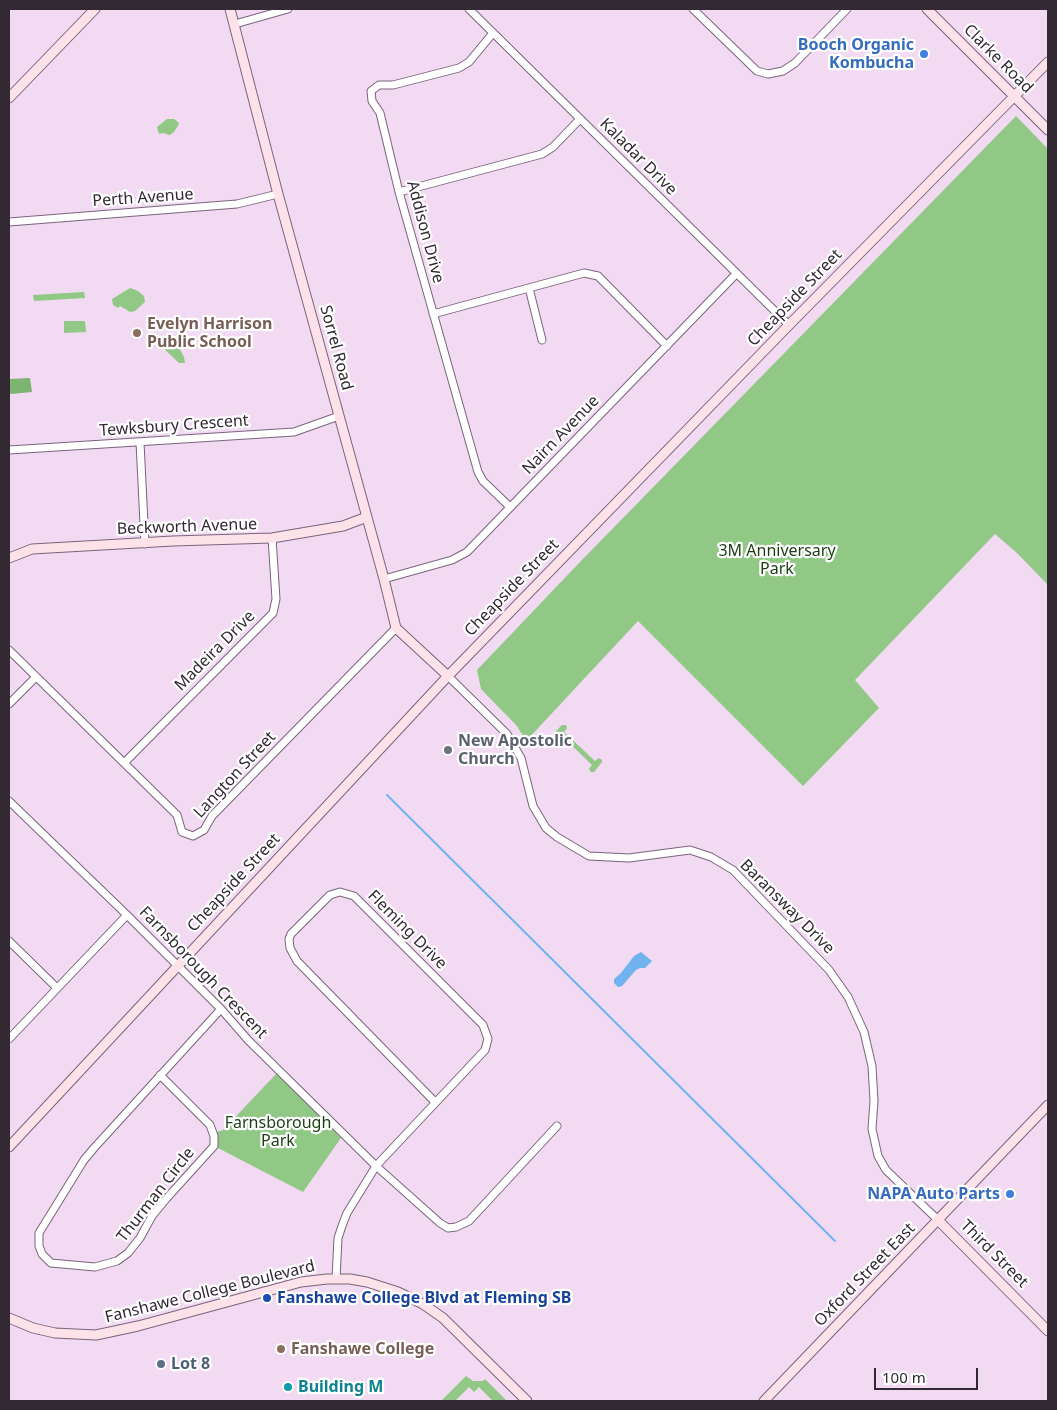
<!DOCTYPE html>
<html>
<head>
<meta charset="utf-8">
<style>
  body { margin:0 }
  #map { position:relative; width:1057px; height:1410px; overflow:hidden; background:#f1daf2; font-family:"Noto Sans",sans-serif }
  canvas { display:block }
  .frame { position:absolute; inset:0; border:10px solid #322933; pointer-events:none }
  .scale { position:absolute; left:874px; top:1368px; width:104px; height:22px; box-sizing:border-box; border:2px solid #322933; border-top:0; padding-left:6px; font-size:15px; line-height:18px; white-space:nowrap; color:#322933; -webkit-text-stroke:4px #fff; paint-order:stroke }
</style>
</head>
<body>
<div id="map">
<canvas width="1057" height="1410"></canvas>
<div class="frame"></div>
<div class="scale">100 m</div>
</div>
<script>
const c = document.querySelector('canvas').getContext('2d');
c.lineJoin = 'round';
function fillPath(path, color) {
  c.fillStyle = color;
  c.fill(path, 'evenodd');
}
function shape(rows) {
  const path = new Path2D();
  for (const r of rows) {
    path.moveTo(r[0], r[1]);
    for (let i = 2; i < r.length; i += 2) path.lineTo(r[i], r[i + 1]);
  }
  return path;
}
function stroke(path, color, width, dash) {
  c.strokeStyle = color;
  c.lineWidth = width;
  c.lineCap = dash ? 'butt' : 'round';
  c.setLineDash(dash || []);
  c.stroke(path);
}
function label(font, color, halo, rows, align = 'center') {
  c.font = font + ' "Noto Sans",sans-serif';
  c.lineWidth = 4.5;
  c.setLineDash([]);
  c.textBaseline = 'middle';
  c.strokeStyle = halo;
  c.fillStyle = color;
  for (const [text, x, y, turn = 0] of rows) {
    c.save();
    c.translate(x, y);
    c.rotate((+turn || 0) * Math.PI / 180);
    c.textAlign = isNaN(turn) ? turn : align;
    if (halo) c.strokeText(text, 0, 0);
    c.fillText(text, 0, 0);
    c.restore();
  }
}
const green = shape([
  [1016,116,1048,149,1048,585,1017,553,995,534,855,680,879,708,803,786,638,621,526,741,517,726,481,689,477,670,580,562],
  [167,119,174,119,178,122,179,124,174,132,170,135,163,133,159,134,157,127],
  [130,288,138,291,144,296,145,302,135,311,130,312,120,306,118,308,113,305,112,299],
  [84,292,85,298,34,301,33,295],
  [64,321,85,321,86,332,64,333],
  [169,334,173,337,184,357,185,363,179,363,161,346,162,341],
  [562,725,566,725,567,728,564,732,595,761,599,758,602,760,602,762,594,772,591,772,589,769,592,765,561,735,556,739,554,737,554,733],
  [277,1073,341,1138,303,1192,216,1147,218,1136,217,1132,223,1130],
  [466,1376,473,1381,483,1381,485,1379,507,1401,493,1401,479,1387,474,1392,469,1387,455,1401,441,1401]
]);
const forest = shape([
  [30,378,32,392,11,394,9,392,9,379]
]);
const water = shape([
  [641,952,652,961,645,968,640,968,636,970,622,986,618,987,614,983,614,979,621,973,634,956]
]);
const stream = shape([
  [387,795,835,1241]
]);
const street = shape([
  [469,9,789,325],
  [693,9,757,71,768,74,783,71,795,63,847,9],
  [235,24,288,9],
  [493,33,469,62,459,68,393,85,379,85,371,91,372,101,380,113,399,192,478,472,483,481,510,507],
  [399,192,542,154,553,147,580,119],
  [9,222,237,204,278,194],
  [529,288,542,340],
  [433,314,584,273,598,276,667,346],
  [140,442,145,544],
  [9,450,294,432,339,416],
  [384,579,452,560,467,552,736,274],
  [9,650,177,815,182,832,193,836,204,830,212,816,396,628],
  [448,676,507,734,521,758,533,806,546,828,557,837,589,856,629,858,690,850,711,857,733,870,829,970,848,997,864,1032,872,1066,874,1101,872,1129,878,1156,886,1170,938,1220],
  [9,704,36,677],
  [124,763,273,613,276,599,272,538],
  [9,801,127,915,221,1009,248,1040,376,1166,440,1223,448,1228,456,1227,469,1221,557,1126],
  [9,941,57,988],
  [9,1039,127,915],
  [160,1075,210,1125,214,1136,214,1146,166,1199,152,1216,140,1238,128,1253,117,1261,95,1267,51,1263,42,1254,39,1246,39,1233,84,1160,94,1148,221,1009],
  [336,1279,338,1238,342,1226,347,1213,376,1166,485,1050,488,1039,483,1025,354,896,340,892,330,895,291,934,289,939,290,948,297,961,435,1102]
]);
const secondary = shape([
  [230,9,278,194,384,579,396,628,448,676],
  [927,9,1048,130],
  [9,98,95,9],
  [9,558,32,549,173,541,272,538,343,526,367,517],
  [9,1147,448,676,789,325,1048,62],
  [938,1220,1048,1331],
  [9,1318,33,1328,55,1333,96,1335,138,1326,301,1282,327,1279,350,1279,367,1282,398,1292,423,1304,443,1318,527,1401],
  [764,1401,1048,1105]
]);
const markers = [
  [924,54,5,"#3f7fe0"],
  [137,333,5,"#8d6e63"],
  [448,750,5,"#6b7280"],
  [1010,1194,5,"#3f7fe0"],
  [267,1298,5,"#1a4fb4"],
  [281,1349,5,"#8d6e63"],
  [161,1364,5,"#5c6f8a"],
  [288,1387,5,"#0f9aa8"]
];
const shopNames = [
  ["Booch Organic",914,45],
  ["Kombucha",914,63],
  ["NAPA Auto Parts",1000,1194]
];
const streetNames = [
  ["Clarke Road",998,59,45],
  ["Kaladar Drive",638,157,45],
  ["Perth Avenue",143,198,-4],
  ["Addison Drive",425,232,75],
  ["Cheapside Street",795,298,-46],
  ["Sorrel Road",336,348,75],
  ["Tewksbury Crescent",174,426,-4],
  ["Nairn Avenue",561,435,-46],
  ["Beckworth Avenue",187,527,-2],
  ["Cheapside Street",512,588,-46],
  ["Madeira Drive",215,651,-45],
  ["Langton Street",235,775,-47],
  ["Cheapside Street",234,883,-47],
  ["Baransway Drive",787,907,45],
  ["Fleming Drive",407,930,45],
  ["Farnsborough Crescent",203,973,46],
  ["Thurman Circle",156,1195,-52],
  ["Third Street",994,1254,45],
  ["Oxford Street East",865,1275,-46],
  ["Fanshawe College Boulevard",210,1292,-14]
];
const educationNames = [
  ["Evelyn Harrison",147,324],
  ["Public School",147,342],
  ["Fanshawe College",291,1349]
];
const parkNames = [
  ["3M Anniversary",777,551],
  ["Park",777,569],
  ["Farnsborough",278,1123],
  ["Park",278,1141]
];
const worshipNames = [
  ["New Apostolic",458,741],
  ["Church",458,759]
];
const transitNames = [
  ["Fanshawe College Blvd at Fleming SB",277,1298]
];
const serviceNames = [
  ["Lot 8",171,1364]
];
const cultureNames = [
  ["Building M",298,1387]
];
fillPath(green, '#91c886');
fillPath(forest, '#7db472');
fillPath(water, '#70b3ee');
stroke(stream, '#70b3ee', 2);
stroke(street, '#79657b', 9);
stroke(secondary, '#79657b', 11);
stroke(street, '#fff', 7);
stroke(secondary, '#fde2e9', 9);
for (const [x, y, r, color] of markers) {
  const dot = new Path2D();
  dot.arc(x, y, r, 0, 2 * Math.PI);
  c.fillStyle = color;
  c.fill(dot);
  stroke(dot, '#fff', 2);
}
label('bold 16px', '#366cbe', '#fff', shopNames, 'right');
label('16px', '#322933', '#fff', streetNames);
label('bold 16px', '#785e54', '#fff', educationNames, 'left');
label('16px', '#193e11', '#fff', parkNames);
label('bold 16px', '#5b616d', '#fff', worshipNames, 'left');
label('bold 16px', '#164399', '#fff', transitNames, 'left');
label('bold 16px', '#4e5e75', '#fff', serviceNames, 'left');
label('bold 16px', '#0d838f', '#fff', cultureNames, 'left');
</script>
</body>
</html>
